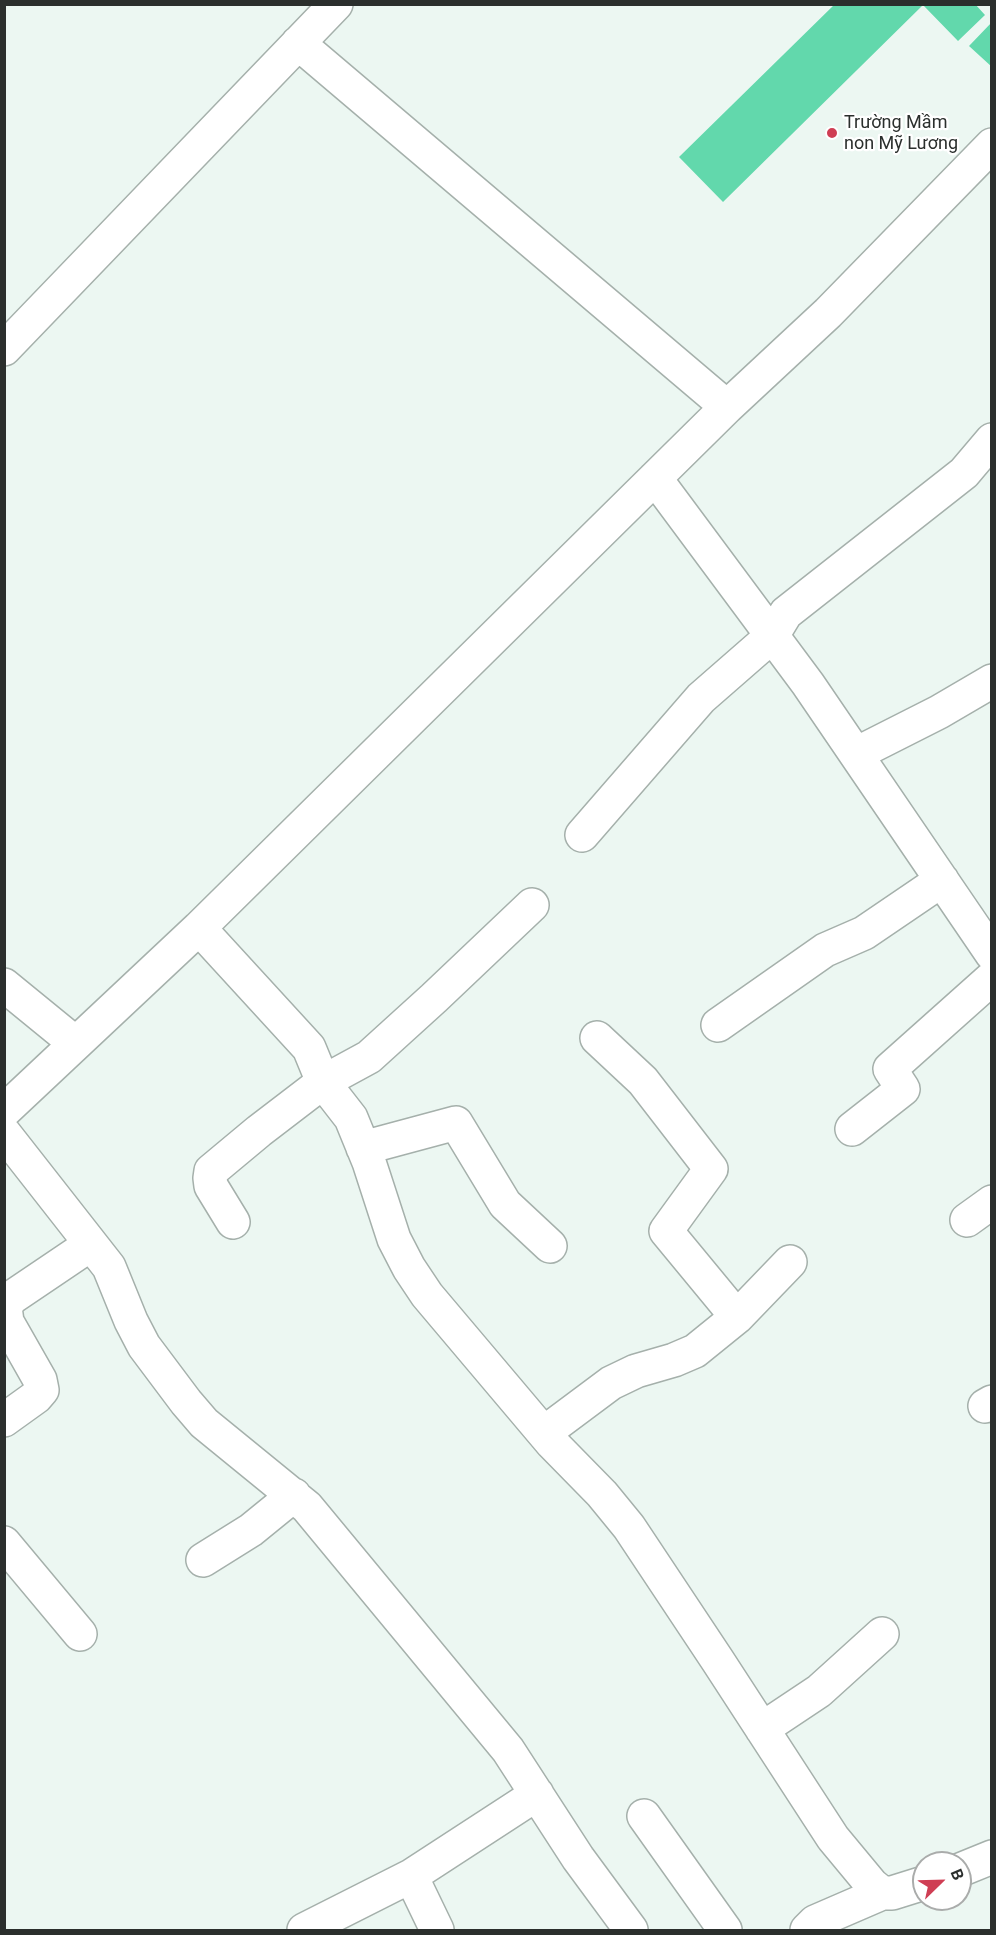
<!DOCTYPE html>
<html>
<head>
<meta charset="utf-8">
<style>
  body { margin:0 }
  #map { position:relative; width:996px; height:1935px; overflow:hidden; background:#ecf7f2; font-family:Roboto,sans-serif }
  canvas { display:block }
  .frame { position:absolute; inset:0; border:6px solid #2b2f2d; pointer-events:none }
  .north { position:absolute; left:912px; top:1851px; width:60px; height:60px; box-sizing:border-box; background:#fff; border:2px solid #aaacab; border-radius:50%; rotate:67deg; font-size:16px; font-weight:700; line-height:24px; text-align:center; color:#2b2f2d }
  .north::after { content:''; display:block; margin:auto; width:21px; height:27px; background:#cf3e54; clip-path:polygon(50% 0,100% 100%,50% 72%,0 100%) }
</style>
</head>
<body>
<div id="map">
<canvas width="996" height="1935"></canvas>
<div class="frame"></div>
<div class="north">B</div>
</div>
<script>
const c = document.querySelector('canvas').getContext('2d');
c.lineJoin = 'round';
function fillPath(path, color) {
  c.fillStyle = color;
  c.fill(path, 'evenodd');
}
function shape(rows) {
  const path = new Path2D();
  for (const r of rows) {
    path.moveTo(r[0], r[1]);
    for (let i = 2; i < r.length; i += 2) path.lineTo(r[i], r[i + 1]);
  }
  return path;
}
function stroke(path, color, width, dash) {
  c.strokeStyle = color;
  c.lineWidth = width;
  c.lineCap = dash ? 'butt' : 'round';
  c.setLineDash(dash || []);
  c.stroke(path);
}
function label(font, color, halo, rows, align = 'center') {
  c.font = font + ' Roboto,sans-serif';
  c.lineWidth = 4.5;
  c.setLineDash([]);
  c.textBaseline = 'middle';
  c.strokeStyle = halo;
  c.fillStyle = color;
  for (const [text, x, y, turn = 0] of rows) {
    c.save();
    c.translate(x, y);
    c.rotate((+turn || 0) * Math.PI / 180);
    c.textAlign = isNaN(turn) ? turn : align;
    if (halo) c.strokeText(text, 0, 0);
    c.fillText(text, 0, 0);
    c.restore();
  }
}
const building = shape([
  [835,4,975,4,985,15,958,41,923,5,723,202,679,157],
  [992,22,992,67,969,46]
]);
const minor = shape([
  [298,43,727,407],
  [4,349,336,4],
  [655,478,808,684,992,954],
  [856,754,939,712,992,681],
  [582,835,701,698,772,636,786,613,964,473,992,440],
  [199,928,309,1048,323,1082,351,1118,369,1162,394,1239,409,1268,427,1295,552,1443,602,1494,629,1527,718,1661,833,1838,872,1885,882,1893,892,1893,924,1883],
  [4,985,75,1043],
  [718,1025,825,950,864,933,942,880],
  [597,1038,643,1081,711,1169,666,1231,737,1317],
  [4,1111,199,928,727,407,828,313,992,145],
  [852,1129,903,1089,890,1069,992,978],
  [4,1133,109,1267,131,1321,144,1346,186,1402,204,1423,307,1507,508,1750,578,1858,631,1930],
  [363,1148,456,1123,505,1204,550,1246],
  [967,1220,992,1202],
  [233,1222,211,1186,210,1178,211,1171,259,1131,323,1082,369,1057,434,998,532,905],
  [985,1406,992,1402],
  [4,1420,36,1397,42,1390,40,1380,7,1322,5,1307,11,1298,91,1244],
  [544,1433,611,1383,636,1371,674,1360,695,1351,737,1317,790,1262],
  [4,1543,80,1634],
  [203,1560,251,1530,294,1495],
  [762,1729,819,1691,882,1634],
  [644,1816,725,1930],
  [960,1870,992,1857],
  [411,1876,437,1930],
  [304,1930,411,1876,537,1794],
  [807,1930,815,1922,882,1893]
]);
const markers = [
  [832,133,6,"#cf3e54"]
];
const poiNames = [
  ["Trường Mầm",844,123],
  ["non Mỹ Lương",844,144]
];
fillPath(building, '#62d8ac');
stroke(minor, '#a5b0ab', 36);
stroke(minor, '#fff', 33);
for (const [x, y, r, color] of markers) {
  const dot = new Path2D();
  dot.arc(x, y, r, 0, 2 * Math.PI);
  c.fillStyle = color;
  c.fill(dot);
  stroke(dot, '#fff', 2);
}
label('18px', '#2b2f2d', '#fff', poiNames, 'left');
</script>
</body>
</html>
